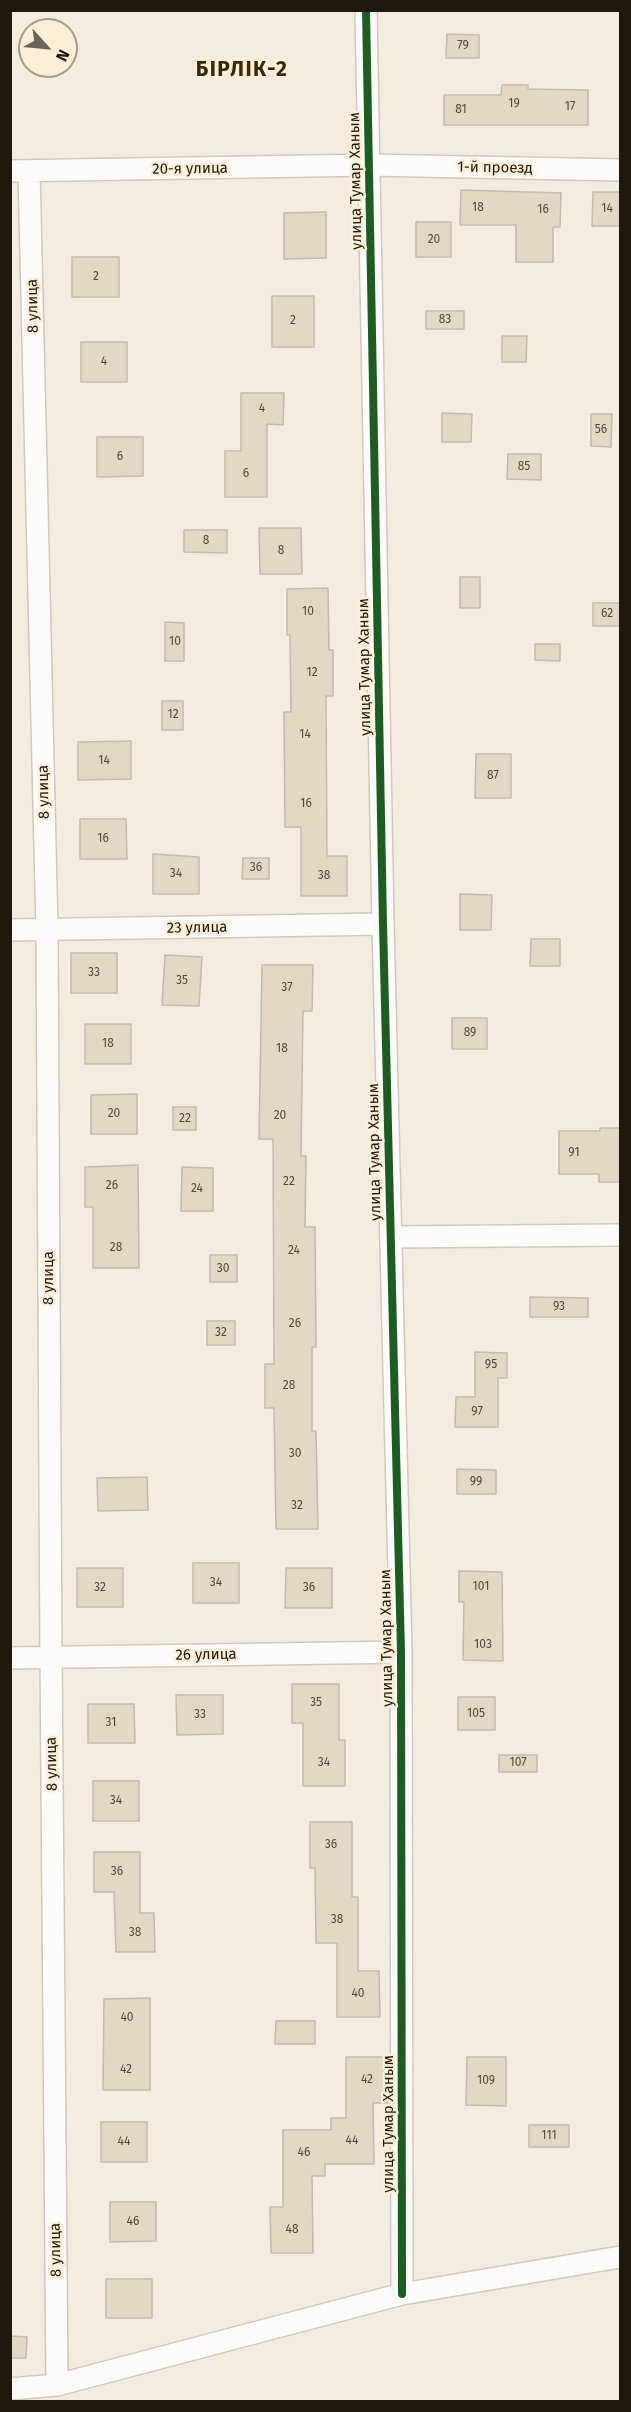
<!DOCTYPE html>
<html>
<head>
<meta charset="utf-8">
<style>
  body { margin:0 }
  #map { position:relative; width:631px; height:2412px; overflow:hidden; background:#f4ecdf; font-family:"Fira Sans",sans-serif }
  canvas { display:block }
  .frame { position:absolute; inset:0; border:12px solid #1f190d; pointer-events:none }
  .north { position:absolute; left:18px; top:18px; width:60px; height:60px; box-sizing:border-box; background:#fdefd6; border:2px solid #a49986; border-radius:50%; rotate:117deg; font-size:16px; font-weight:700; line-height:24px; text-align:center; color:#1f190d }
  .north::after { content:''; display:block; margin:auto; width:21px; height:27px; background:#6a6356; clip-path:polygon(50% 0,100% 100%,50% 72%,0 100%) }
</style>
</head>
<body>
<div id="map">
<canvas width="631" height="2412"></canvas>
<div class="frame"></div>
<div class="north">N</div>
</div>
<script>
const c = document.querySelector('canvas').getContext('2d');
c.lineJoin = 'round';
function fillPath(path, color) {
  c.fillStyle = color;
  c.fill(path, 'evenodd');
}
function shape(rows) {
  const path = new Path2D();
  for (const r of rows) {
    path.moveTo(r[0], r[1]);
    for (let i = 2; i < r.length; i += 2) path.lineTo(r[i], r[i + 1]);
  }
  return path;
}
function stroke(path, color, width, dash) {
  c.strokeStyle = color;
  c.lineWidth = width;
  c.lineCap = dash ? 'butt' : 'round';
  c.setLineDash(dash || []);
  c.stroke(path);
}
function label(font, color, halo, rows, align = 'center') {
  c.font = font + ' "Fira Sans",sans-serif';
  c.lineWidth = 5;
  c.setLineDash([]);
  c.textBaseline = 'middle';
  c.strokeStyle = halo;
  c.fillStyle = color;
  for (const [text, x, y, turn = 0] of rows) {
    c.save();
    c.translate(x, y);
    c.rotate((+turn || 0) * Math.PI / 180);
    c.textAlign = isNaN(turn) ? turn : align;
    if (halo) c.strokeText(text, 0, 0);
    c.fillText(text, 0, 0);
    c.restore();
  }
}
const building = shape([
  [447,34,479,35,479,58,446,58,447,34],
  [502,85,528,85,528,89,588,90,588,125,444,125,444,95,501,95,502,85],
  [461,190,561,193,560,227,553,227,553,262,516,262,516,225,460,225,461,190],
  [593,192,621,192,621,226,592,226,593,192],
  [326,212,326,258,284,259,284,213,326,212],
  [416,222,451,222,451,257,416,257,416,222],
  [72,257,119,257,119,297,72,297,72,257],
  [272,296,314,296,314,347,272,347,272,296],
  [426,311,464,311,464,329,426,329,426,311],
  [502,336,527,336,526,362,502,362,502,336],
  [81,342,127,342,127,382,81,382,81,342],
  [241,393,284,393,283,425,267,424,267,497,225,497,225,451,241,451,241,393],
  [442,413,472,414,471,442,442,442,442,413],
  [591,414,612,414,611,447,591,446,591,414],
  [97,437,143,437,143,476,97,477,97,437],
  [508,454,541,454,541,480,507,479,508,454],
  [259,528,301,528,302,574,260,574,259,528],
  [184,530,227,530,227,553,184,552,184,530],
  [460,577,480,577,480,608,460,608,460,577],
  [328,588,329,650,333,650,333,696,326,696,327,856,347,856,347,896,301,896,301,827,285,827,284,712,291,712,290,635,287,635,287,589,328,588],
  [593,603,621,603,621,626,593,626,593,603],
  [165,622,184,623,184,661,165,661,165,622],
  [535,644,560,644,560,661,535,660,535,644],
  [162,701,183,701,183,730,162,730,162,701],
  [131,741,131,779,78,780,78,742,131,741],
  [476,754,511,754,511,798,475,798,476,754],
  [80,819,126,819,127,859,80,859,80,819],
  [153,854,199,857,199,894,153,894,153,854],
  [243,858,269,858,269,879,242,879,243,858],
  [460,894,492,895,491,930,460,930,460,894],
  [531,939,560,939,560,966,530,966,531,939],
  [71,953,117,953,117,993,71,993,71,953],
  [165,955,202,957,199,1006,162,1005,165,955],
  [262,965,313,965,312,1011,303,1011,301,1156,306,1156,305,1227,315,1227,316,1347,312,1347,312,1431,316,1431,318,1529,276,1529,274,1408,265,1408,265,1364,274,1364,273,1139,259,1139,262,965],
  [452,1018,487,1018,487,1049,452,1049,452,1018],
  [85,1024,131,1024,131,1064,85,1064,85,1024],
  [137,1094,137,1134,91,1134,91,1095,137,1094],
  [173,1107,196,1107,196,1130,173,1130,173,1107],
  [600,1128,621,1128,621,1182,599,1182,599,1174,559,1174,559,1131,600,1131,600,1128],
  [138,1165,139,1268,93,1268,93,1207,85,1207,85,1167,138,1165],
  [182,1167,213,1168,213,1211,181,1211,182,1167],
  [210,1255,237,1255,237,1282,210,1282,210,1255],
  [530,1297,588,1298,588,1317,530,1317,530,1297],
  [207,1321,235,1321,235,1345,207,1345,207,1321],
  [475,1352,507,1353,507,1378,498,1378,498,1427,455,1427,456,1397,475,1397,475,1352],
  [457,1469,496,1470,496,1494,457,1494,457,1469],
  [147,1477,148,1510,98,1511,97,1478,147,1477],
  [193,1563,239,1563,239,1603,193,1603,193,1563],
  [77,1568,123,1568,123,1607,77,1607,77,1568],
  [286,1568,332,1568,332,1608,285,1608,286,1568],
  [459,1571,502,1572,503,1661,463,1660,464,1602,459,1602,459,1571],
  [292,1684,339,1684,339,1740,345,1740,345,1786,303,1786,303,1723,292,1723,292,1684],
  [176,1695,223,1695,223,1734,177,1735,176,1695],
  [458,1697,495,1697,495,1730,458,1730,458,1697],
  [88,1704,134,1704,135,1743,88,1743,88,1704],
  [499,1755,537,1755,537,1772,499,1772,499,1755],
  [93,1781,139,1781,139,1821,93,1821,93,1781],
  [310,1822,352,1822,352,1897,358,1897,358,1971,379,1971,380,2017,337,2017,337,1943,316,1943,315,1868,310,1868,310,1822],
  [94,1852,140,1852,140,1913,154,1913,155,1952,116,1952,114,1892,94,1892,94,1852],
  [150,1998,150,2090,103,2090,104,1999,150,1998],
  [276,2021,315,2021,315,2044,275,2044,276,2021],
  [346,2057,388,2057,388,2103,373,2103,374,2164,325,2164,325,2176,312,2176,313,2253,271,2253,270,2207,283,2207,283,2130,331,2130,331,2118,346,2118,346,2057],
  [467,2057,506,2057,506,2106,466,2105,467,2057],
  [101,2122,147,2122,147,2162,101,2162,101,2122],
  [529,2125,569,2125,569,2147,529,2147,529,2125],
  [110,2202,156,2202,156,2241,110,2242,110,2202],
  [106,2279,152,2279,152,2318,106,2318,106,2279],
  [10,2336,27,2337,26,2358,10,2358,10,2336]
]);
const minor = shape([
  [366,10,383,924,401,1652,402,2294],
  [10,171,369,165,620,170],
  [29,171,47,931,51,1658,57,2385],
  [10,930,383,924],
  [391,1237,620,1235],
  [10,1658,401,1652],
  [10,2389,57,2385,402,2294,620,2257]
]);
const cycleway = shape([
  [366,10,383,924,401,1652,402,2294]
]);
const numberNames = [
  ["79",463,46],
  ["19",514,104],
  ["17",570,107],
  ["81",461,110],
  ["18",478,208],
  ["14",607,209],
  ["16",543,210],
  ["20",434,240],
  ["2",96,277],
  ["83",445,320],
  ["2",293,321],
  ["4",104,362],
  ["4",262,409],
  ["56",601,430],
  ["6",120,457],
  ["85",524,467],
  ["6",246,474],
  ["8",206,541],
  ["8",281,551],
  ["10",308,612],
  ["62",607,614],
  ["10",175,642],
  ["12",312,673],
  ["12",173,715],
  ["14",305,735],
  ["14",104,761],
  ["87",493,776],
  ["16",306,804],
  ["16",103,839],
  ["36",256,868],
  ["34",176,874],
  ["38",324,876],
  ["33",94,973],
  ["35",182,981],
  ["37",287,988],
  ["89",470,1033],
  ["18",108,1044],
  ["18",282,1049],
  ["20",114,1114],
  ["20",280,1116],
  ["22",185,1119],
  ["91",574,1153],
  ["22",289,1182],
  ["26",112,1186],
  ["24",197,1189],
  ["28",116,1248],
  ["24",294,1251],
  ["30",223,1269],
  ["93",559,1307],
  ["26",295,1324],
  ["32",221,1333],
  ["95",491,1365],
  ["28",289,1386],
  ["97",477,1412],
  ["30",295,1454],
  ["99",476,1482],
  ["32",297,1506],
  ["34",216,1583],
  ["101",481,1587],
  ["32",100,1588],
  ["36",309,1588],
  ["103",483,1645],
  ["35",316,1703],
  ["105",476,1714],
  ["33",200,1715],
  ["31",111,1723],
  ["34",324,1763],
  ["107",518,1763],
  ["34",116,1801],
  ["36",331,1845],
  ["36",117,1872],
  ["38",337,1920],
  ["38",135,1933],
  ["40",358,1994],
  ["40",127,2018],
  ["42",126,2070],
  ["42",367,2080],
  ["109",486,2081],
  ["111",549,2136],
  ["44",352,2141],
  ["44",124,2142],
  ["46",304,2153],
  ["46",133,2222],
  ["48",292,2230]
];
const streetNames = [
  ["1-й проезд",495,168,1],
  ["20-я улица",190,169,-1],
  ["улица Тумар Ханым",356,181,-91],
  ["8 улица",33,306,-91],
  ["улица Тумар Ханым",365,667,-91],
  ["8 улица",44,792,-91],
  ["23 улица",197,928,-1],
  ["улица Тумар Ханым",375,1152,-91],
  ["8 улица",49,1278,-90],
  ["улица Тумар Ханым",387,1638,-91],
  ["26 улица",206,1655,-1],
  ["8 улица",52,1764,-91],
  ["улица Тумар Ханым",389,2124,-90],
  ["8 улица",56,2250,-91]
];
const districtNames = [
  ["БІРЛІК-2",242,70]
];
fillPath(building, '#e2d8c4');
stroke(building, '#c1bbb0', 1.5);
stroke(minor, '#d0c9bd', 24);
stroke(minor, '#fdfcfa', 21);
stroke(cycleway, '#1b5e20', 8);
label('12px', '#50493b', null, numberNames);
label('15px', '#1f190d', '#fdefd6', streetNames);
c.letterSpacing = '1.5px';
label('bold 21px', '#35280d', '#fdefd6', districtNames);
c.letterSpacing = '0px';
</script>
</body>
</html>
